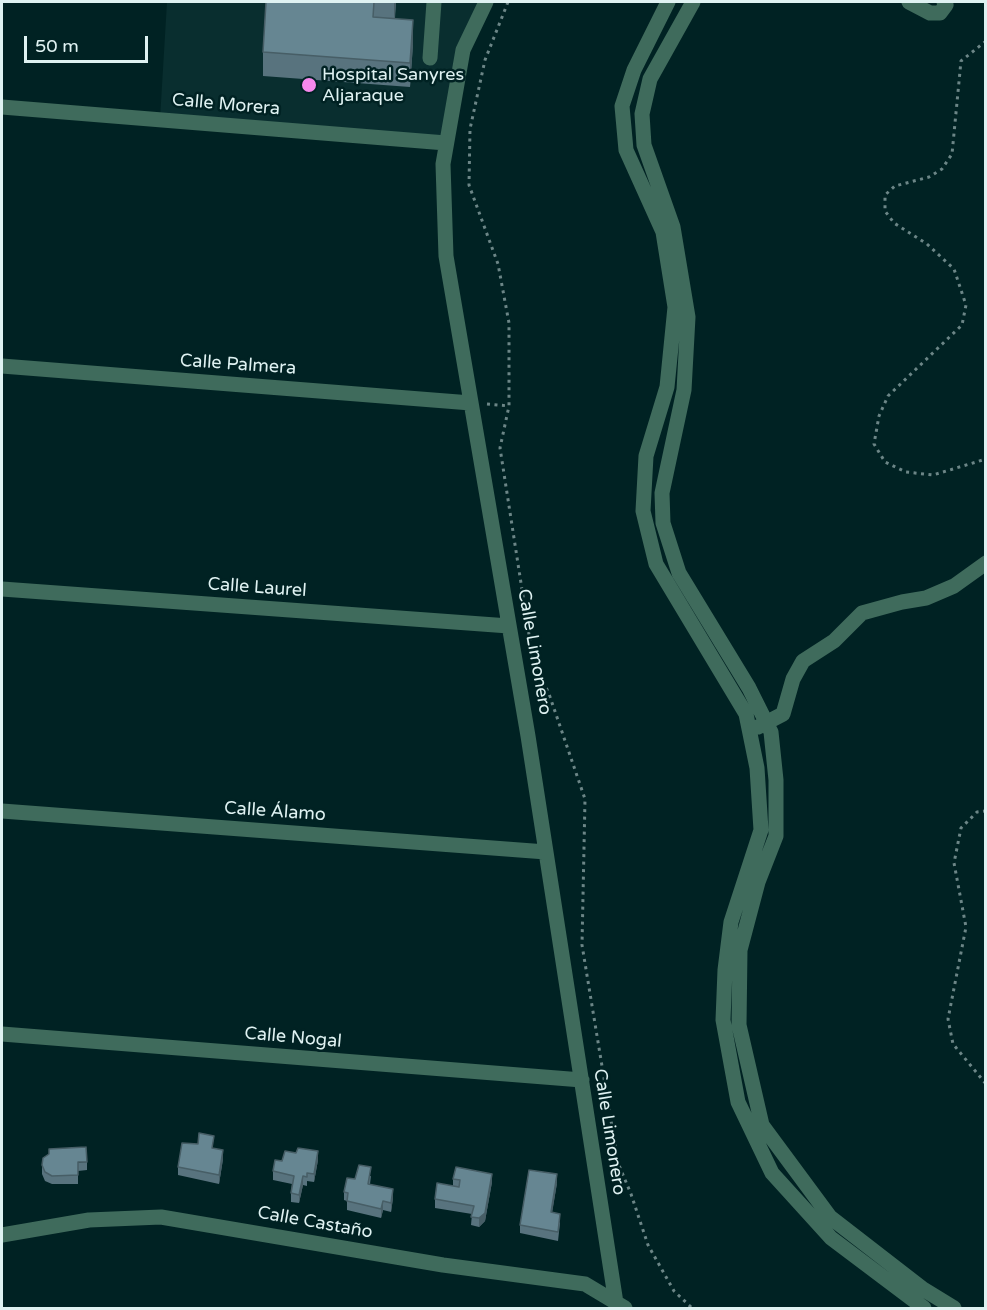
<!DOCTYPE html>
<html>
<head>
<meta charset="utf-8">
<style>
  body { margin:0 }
  #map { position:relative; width:987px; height:1310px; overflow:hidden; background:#002223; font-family:"Varela Round",sans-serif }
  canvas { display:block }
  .frame { position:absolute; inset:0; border:3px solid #dff2f2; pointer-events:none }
  .scale { position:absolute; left:24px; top:36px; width:124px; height:27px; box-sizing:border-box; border:3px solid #dff2f2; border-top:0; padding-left:8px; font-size:18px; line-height:21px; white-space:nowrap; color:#dff2f2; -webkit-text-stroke:4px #002223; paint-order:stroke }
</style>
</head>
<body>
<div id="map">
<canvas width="987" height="1310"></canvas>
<div class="frame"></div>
<div class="scale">50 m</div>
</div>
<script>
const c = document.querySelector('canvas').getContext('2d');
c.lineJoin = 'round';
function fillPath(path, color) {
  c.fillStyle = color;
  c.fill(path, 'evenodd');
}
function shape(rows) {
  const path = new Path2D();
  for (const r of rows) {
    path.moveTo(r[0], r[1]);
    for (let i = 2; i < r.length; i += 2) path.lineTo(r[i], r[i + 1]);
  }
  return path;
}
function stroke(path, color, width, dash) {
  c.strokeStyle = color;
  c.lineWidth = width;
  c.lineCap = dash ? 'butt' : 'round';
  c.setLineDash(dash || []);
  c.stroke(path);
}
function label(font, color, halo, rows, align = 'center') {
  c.font = font + ' "Varela Round",sans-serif';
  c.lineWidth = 5;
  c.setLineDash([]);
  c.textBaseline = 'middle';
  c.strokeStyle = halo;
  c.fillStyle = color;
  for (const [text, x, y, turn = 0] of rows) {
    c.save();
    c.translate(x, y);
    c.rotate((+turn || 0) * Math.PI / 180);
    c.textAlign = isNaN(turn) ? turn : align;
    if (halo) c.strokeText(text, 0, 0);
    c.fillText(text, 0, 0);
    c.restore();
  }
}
const built = shape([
  [167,2,486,2,463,50,446,143,160,119]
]);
const path = shape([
  [508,2,485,60,470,129,469,185,498,264,509,323,509,406,500,448,530,641],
  [986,41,961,61,952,154,942,169,929,177,895,186,885,195,885,211,894,223,927,244,954,269,966,305,962,325,888,396,879,416,874,444,885,462,906,472,933,475,986,459],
  [487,404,509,406],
  [531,654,549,694,585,799,582,945,618,1163,631,1194,648,1245,674,1291,692,1308],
  [986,811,977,812,961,828,954,863,966,927,948,1019,953,1044,986,1084]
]);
const minor = shape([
  [486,2,463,50,443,164,446,256,528,736,616,1303],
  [668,2,634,70,622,106,626,150,663,232,675,307,667,387,646,456,643,511,656,564,746,714,757,768,761,830,731,922,725,970,723,1020,738,1102,772,1173,831,1238,924,1308],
  [693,2,650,79,642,114,644,145,673,227,688,317,684,390,662,493,663,523,679,573,749,688,771,732,776,780,776,836,758,882,740,950,739,1025,762,1125,830,1217,923,1289,954,1308],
  [909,2,930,13,940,13,946,5,944,2],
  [430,58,434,2],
  [2,107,446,143],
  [2,366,471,403],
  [2,589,509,626],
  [758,727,783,714,793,679,803,661,834,641,862,613,902,602,926,598,954,586,986,563],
  [2,811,546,852],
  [2,1034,582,1080],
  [2,1235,89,1220,161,1217,443,1265,585,1284,625,1308]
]);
const wall = shape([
  [266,2,396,2,395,18,413,44,410,87,263,76,263,52],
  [213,1148,223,1159,219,1184,178,1175,178,1167],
  [318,1160,314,1182,307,1181,307,1186,303,1185,299,1203,291,1202,291,1193,292,1184,273,1180,273,1171,282,1161],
  [87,1162,87,1170,78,1171,78,1184,52,1184,45,1181,42,1174,42,1165],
  [371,1176,370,1184,393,1198,391,1212,383,1210,381,1218,347,1210,347,1201,344,1200,344,1192,355,1179],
  [453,1179,492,1182,485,1221,479,1227,471,1225,472,1214,435,1208,435,1199,453,1186],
  [557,1183,552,1212,560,1223,558,1241,520,1233,520,1225]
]);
const shadedWall = shape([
  [394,2,396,2,394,25],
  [413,20,413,44,410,87,410,63],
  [223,1150,223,1159,219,1184,219,1175],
  [318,1151,318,1160,314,1182,314,1174],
  [492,1174,492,1182,485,1221,479,1227,479,1218],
  [557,1174,557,1183,551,1220,551,1212],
  [303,1176,303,1185,299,1203,299,1195],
  [393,1189,393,1198,391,1212,391,1203],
  [383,1201,383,1210,381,1218,381,1209]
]);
const building = shape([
  [266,2,374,2,373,17,413,20,410,63,263,52,266,2],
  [199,1133,214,1136,212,1148,223,1150,219,1175,178,1167,182,1143,198,1144,199,1133],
  [86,1147,87,1162,78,1162,78,1175,52,1176,45,1172,42,1165,43,1158,49,1154,49,1149,86,1147],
  [298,1148,318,1151,314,1174,307,1173,307,1177,303,1176,299,1195,291,1193,294,1176,273,1171,275,1160,282,1161,285,1151,296,1153,298,1148],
  [359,1165,371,1167,368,1184,393,1189,391,1203,383,1201,381,1209,347,1201,348,1193,344,1192,347,1178,355,1179,359,1165],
  [456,1167,492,1174,485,1213,479,1218,471,1217,474,1206,435,1199,437,1183,459,1187,460,1180,453,1179,456,1167],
  [529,1170,557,1174,551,1212,560,1214,558,1232,520,1225,529,1170]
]);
const markers = [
  [309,85,8,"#f788ec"]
];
const poiNames = [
  ["Hospital Sanyres",322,75],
  ["Aljaraque",322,96]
];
const streetNames = [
  ["Calle Morera",226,105,5],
  ["Calle Palmera",238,365,4],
  ["Calle Laurel",257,588,4],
  ["Calle Limonero",534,652,80],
  ["Calle Álamo",275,812,4],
  ["Calle Nogal",293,1038,5],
  ["Calle Limonero",609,1132,81],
  ["Calle Castaño",315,1223,10]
];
fillPath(built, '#092e2f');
stroke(path, '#6c8687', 3, [3, 4.5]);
stroke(minor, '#3f6b5c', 15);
fillPath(wall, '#58737e');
fillPath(shadedWall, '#475e66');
fillPath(building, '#668692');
stroke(building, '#475e66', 1.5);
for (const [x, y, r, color] of markers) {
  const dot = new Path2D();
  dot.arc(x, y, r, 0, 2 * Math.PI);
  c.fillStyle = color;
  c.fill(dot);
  stroke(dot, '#002223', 2);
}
label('18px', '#dff2f2', '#002223', poiNames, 'left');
label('18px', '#dff2f2', '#002223', streetNames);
</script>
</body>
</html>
